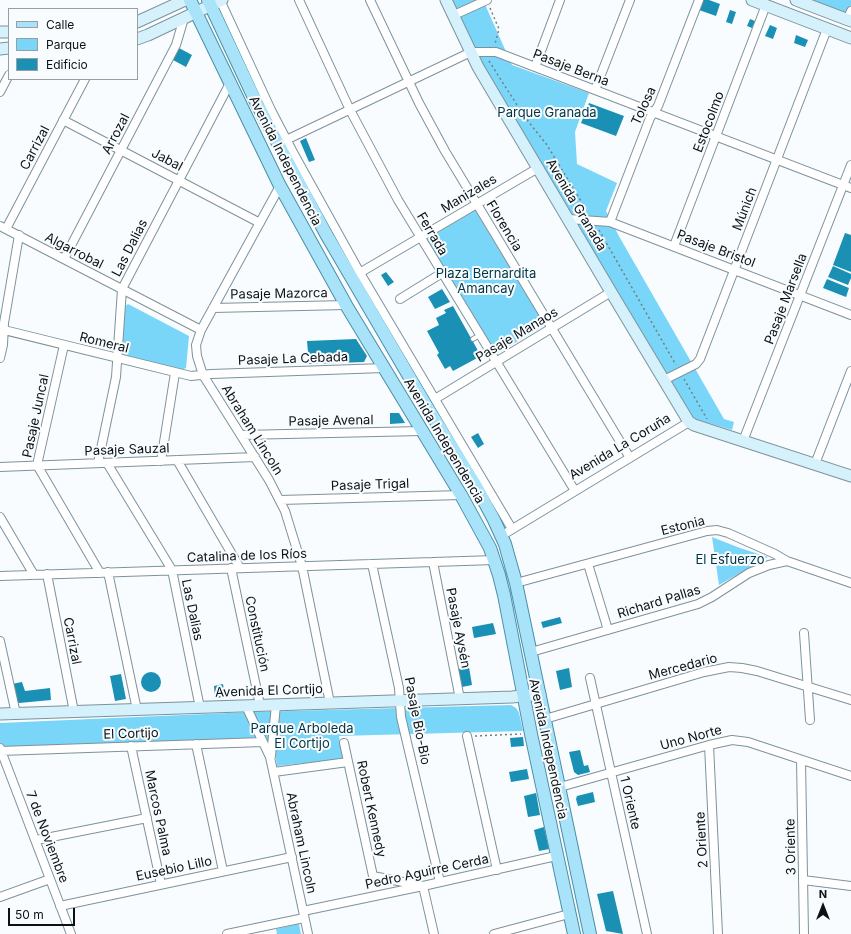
<!DOCTYPE html>
<html>
<head>
<meta charset="utf-8">
<style>
  body { margin:0 }
  #map { position:relative; width:851px; height:934px; overflow:hidden; background:#f8fcfe; font-family:Inter,sans-serif }
  canvas { display:block }
  .legend { position:absolute; left:8px; top:8px; width:130px; height:72px; box-sizing:border-box; background:#f8fcfe; border:1px solid #999ea1; margin:0; padding:5px 7px; list-style:none; font-size:12px; color:#0b1215 }
  .legend li { display:flex; align-items:center; gap:8px; height:20px }
  .legend b { width:20px; border:1px solid #999ea1 }
  .north { position:absolute; left:803px; top:886px; width:40px; height:40px; -webkit-text-stroke:3px #f8fcfe; paint-order:stroke; rotate:0deg; font-size:11px; font-weight:700; line-height:16px; text-align:center; color:#0b1215 }
  .north::after { content:''; display:block; margin:auto; width:14px; height:18px; background:#0b1215; clip-path:polygon(50% 0,100% 100%,50% 72%,0 100%) }
  .scale { position:absolute; left:8px; top:908px; width:67px; height:18px; box-sizing:border-box; border:2px solid #0b1215; border-top:0; padding-left:5px; font-size:12px; line-height:14px; white-space:nowrap; color:#0b1215; -webkit-text-stroke:3px #f8fcfe; paint-order:stroke }
</style>
</head>
<body>
<div id="map">
<canvas width="851" height="934"></canvas>
<ul class="legend">
<li><b style="height:5px;background:#a8e3f9"></b>Calle</li>
<li><b style="height:11px;background:#79d6f9"></b>Parque</li>
<li><b style="height:11px;background:#1a90b4"></b>Edificio</li>
</ul>
<div class="north">N</div>
<div class="scale">50 m</div>
</div>
<script>
const c = document.querySelector('canvas').getContext('2d');
c.lineJoin = 'round';
function fillPath(path, color) {
  c.fillStyle = color;
  c.fill(path, 'evenodd');
}
function shape(rows) {
  const path = new Path2D();
  for (const r of rows) {
    if (r.length === 3) {
      path.moveTo(r[0] + r[2], r[1]);
      path.arc(r[0], r[1], r[2], 0, 2 * Math.PI);
      continue;
    }
    path.moveTo(r[0], r[1]);
    for (let i = 2; i < r.length; i += 2) path.lineTo(r[i], r[i + 1]);
  }
  return path;
}
function stroke(path, color, width, dash) {
  c.strokeStyle = color;
  c.lineWidth = width;
  c.lineCap = dash ? 'butt' : 'round';
  c.setLineDash(dash || []);
  c.stroke(path);
}
function label(font, color, halo, rows, align = 'center') {
  c.font = font + ' Inter,sans-serif';
  c.lineWidth = 4;
  c.setLineDash([]);
  c.textBaseline = 'middle';
  c.strokeStyle = halo;
  c.fillStyle = color;
  for (const [text, x, y, turn = 0] of rows) {
    c.save();
    c.translate(x, y);
    c.rotate((+turn || 0) * Math.PI / 180);
    c.textAlign = isNaN(turn) ? turn : align;
    if (halo) c.strokeText(text, 0, 0);
    c.fillText(text, 0, 0);
    c.restore();
  }
}
const green = shape([
  [450,0,483,0,512,65,589,93,575,132,577,164,617,183,606,211,620,238,724,419,734,422,732,430,692,418,478,60],
  [807,0,851,0,851,17],
  [475,210,545,325,496,354,427,239],
  [128,304,189,336,186,368,181,370,119,354,124,307],
  [712,537,740,548,768,557,719,585],
  [511,705,516,708,519,713,523,731,339,736,343,759,277,766,274,743,0,748,0,723,252,712],
  [299,924,301,934,277,934,276,929]
]);
const building = shape([
  [703,0,709,0,720,4,716,16,699,10],
  [730,10,736,12,732,24,726,22],
  [750,19,755,21,752,28,747,26],
  [770,25,777,28,773,39,765,36],
  [796,35,808,40,805,47,794,43],
  [179,48,192,55,186,67,173,60],
  [589,103,624,116,616,136,581,123],
  [306,138,315,160,309,162,300,141],
  [845,233,851,235,851,272,833,265],
  [833,266,851,274,851,278,848,285,828,277],
  [386,272,394,282,388,286,381,275],
  [827,279,849,288,846,297,823,288],
  [442,289,450,302,435,309,428,297],
  [453,306,481,356,453,371,450,366,445,369,437,355,439,353,427,331,439,325,436,318,446,313,444,310],
  [356,339,367,356,364,362,309,364,307,341],
  [390,413,399,413,405,423,390,424],
  [478,433,484,444,478,448,471,437],
  [560,617,562,623,543,628,541,622],
  [493,623,496,634,474,638,472,627],
  [469,667,472,685,462,687,458,669],
  [569,668,572,687,560,690,556,671],
  [151,682,10],
  [121,674,126,699,115,701,110,676],
  [22,682,25,691,50,688,51,700,19,703,18,702,12,684],
  [223,684,225,697,215,698,214,686],
  [523,737,524,746,511,747,510,738],
  [580,750,584,766,588,765,590,772,578,775,574,772,569,752],
  [527,769,529,779,511,782,509,772],
  [593,792,595,802,578,806,576,799,577,796],
  [536,793,540,815,528,817,524,796],
  [544,827,549,849,539,851,534,830],
  [613,891,623,934,606,931,597,894]
]);
const path = shape([
  [490,8,499,29,495,44],
  [489,61,524,116,547,145,587,211],
  [599,230,676,365],
  [684,379,707,419],
  [475,736,521,734]
]);
const lane = shape([
  [473,339,480,335]
]);
const street = shape([
  [220,0,271,110,295,156,360,273,512,529],
  [299,0,350,110,398,200,575,491],
  [370,0,419,103,445,151,630,458],
  [454,15,487,0],
  [847,20,851,11],
  [535,67,560,0],
  [595,90,630,0],
  [0,92,9,75],
  [63,120,260,223],
  [286,140,471,52,496,52,851,188],
  [280,186,201,330,196,345,197,356,203,375,269,480,285,511,302,566,330,703],
  [569,219,610,222,851,315],
  [610,222,650,118,658,106,699,0],
  [0,226,201,330],
  [6,229,85,79],
  [674,246,766,5],
  [64,259,176,45,184,18],
  [356,275,538,168],
  [400,299,442,273],
  [213,308,346,305],
  [0,329,191,376,211,374,384,368],
  [64,345,37,465,100,573],
  [0,358,3,345,4,323,19,235],
  [664,380,696,364,700,359,827,29],
  [435,399,611,292],
  [241,435,422,431],
  [743,441,851,165],
  [177,460,240,568],
  [161,461,175,373],
  [98,463,116,377,122,289,230,83],
  [107,463,172,570,200,708],
  [815,464,851,371],
  [0,467,255,457],
  [280,500,461,495],
  [0,517,34,575],
  [501,536,689,422],
  [433,562,460,699],
  [372,564,399,688,401,717,440,882],
  [588,564,608,630],
  [231,568,260,705],
  [108,572,137,710],
  [47,574,74,712],
  [0,576,495,560],
  [516,583,707,531,717,530,728,533,775,554,787,561,851,583],
  [804,633,810,720],
  [0,641,16,714],
  [531,652,698,604,712,597,749,573,769,565,787,561],
  [590,678,647,934],
  [246,706,270,757,308,934],
  [545,719,704,672,729,667,742,668,757,671,851,700],
  [467,736,497,870],
  [344,743,373,876,423,886,434,934],
  [196,744,223,871],
  [709,745,718,934],
  [131,746,161,884],
  [0,748,71,934],
  [0,751,263,742],
  [271,756,276,705],
  [801,760,804,934],
  [274,772,348,762],
  [560,787,709,745,732,740,748,742,851,776],
  [36,840,147,818],
  [803,880,851,886],
  [0,897,50,879],
  [60,906,292,857],
  [303,911,423,886,556,856],
  [227,934,304,918],
  [494,934,569,914]
]);
const secondary = shape([
  [446,0,478,67,611,292,689,422,694,425,851,476],
  [752,0,851,38],
  [796,0,851,21],
  [137,22,185,0],
  [0,32,9,32],
  [137,39,148,35,222,0],
  [0,49,9,48],
  [0,714,512,697,540,694]
]);
const primary = shape([
  [190,0,280,186,346,305,461,495,490,548,499,575,504,595,531,734,574,934],
  [208,0,257,104,326,234,427,407,477,488,494,520,505,544,516,583,590,934]
]);
const streetNames = [
  ["Pasaje Berna",571,68,21],
  ["Tolosa",644,106,-65],
  ["Estocolmo",709,122,-69],
  ["Arrozal",116,134,-62],
  ["Carrizal",35,148,-62],
  ["Jabal",167,160,28],
  ["Avenida Independencia",285,161,63],
  ["Manizales",469,194,-31],
  ["Avenida Granada",576,205,59],
  ["Múnich",745,209,-69],
  ["Florencia",504,226,59],
  ["Ferrada",432,234,59],
  ["Las Dalias",130,248,-63],
  ["Pasaje Bristol",716,249,21],
  ["Algarrobal",74,251,27],
  ["Pasaje Mazorca",279,294,-1],
  ["Pasaje Marsella",786,299,-69],
  ["Pasaje Manaos",517,335,-31],
  ["Romeral",104,343,14],
  ["Pasaje La Cebada",293,359,-2],
  ["Pasaje Juncal",36,416,-78],
  ["Pasaje Avenal",331,421,-1],
  ["Abraham Lincoln",252,430,58],
  ["Avenida Independencia",444,441,59],
  ["Avenida La Coruña",620,447,-31],
  ["Pasaje Sauzal",127,450,-2],
  ["Pasaje Trigal",370,485,-2],
  ["Estonia",683,526,-14],
  ["Catalina de los Ríos",247,556,-2],
  ["Richard Pallas",659,602,-17],
  ["Las Dalias",192,610,78],
  ["Pasaje Aysén",458,628,79],
  ["Constitución",257,634,78],
  ["Carrizal",72,641,79],
  ["Mercedario",683,667,-15],
  ["Avenida El Cortijo",269,691,-2],
  ["Pasaje Bio-Bio",417,721,79],
  ["El Cortijo",131,734,-2],
  ["Uno Norte",691,738,-15],
  ["Avenida Independencia",548,749,78],
  ["1 Oriente",630,803,77],
  ["Robert Kennedy",371,809,78],
  ["Marcos Palma",158,813,78],
  ["7 de Noviembre",47,837,69],
  ["2 Oriente",702,840,-93],
  ["Abraham Lincoln",301,843,78],
  ["3 Oriente",791,847,-91],
  ["Eusebio Lillo",174,869,-12],
  ["Pedro Aguirre Cerda",427,872,-12]
];
const parkNames = [
  ["Parque Granada",547,113],
  ["Plaza Bernardita",486,274],
  ["Amancay",486,289],
  ["El Esfuerzo",730,560],
  ["Parque Arboleda",302,729],
  ["El Cortijo",302,744]
];
fillPath(green, '#79d6f9');
fillPath(building, '#1a90b4');
stroke(lane, '#7e929b', 6);
stroke(street, '#7e929b', 10);
stroke(secondary, '#7e929b', 13);
stroke(primary, '#4b8ea7', 14);
stroke(path, '#767b7e', 1.5, [2, 3]);
stroke(lane, '#fff', 4);
stroke(street, '#fff', 8);
stroke(secondary, '#d4f1fc', 11);
stroke(primary, '#a8e3f9', 12);
label('13px', '#0b1215', '#f8fcfe', streetNames);
label('13px', '#023443', '#f8fcfe', parkNames);
</script>
</body>
</html>
